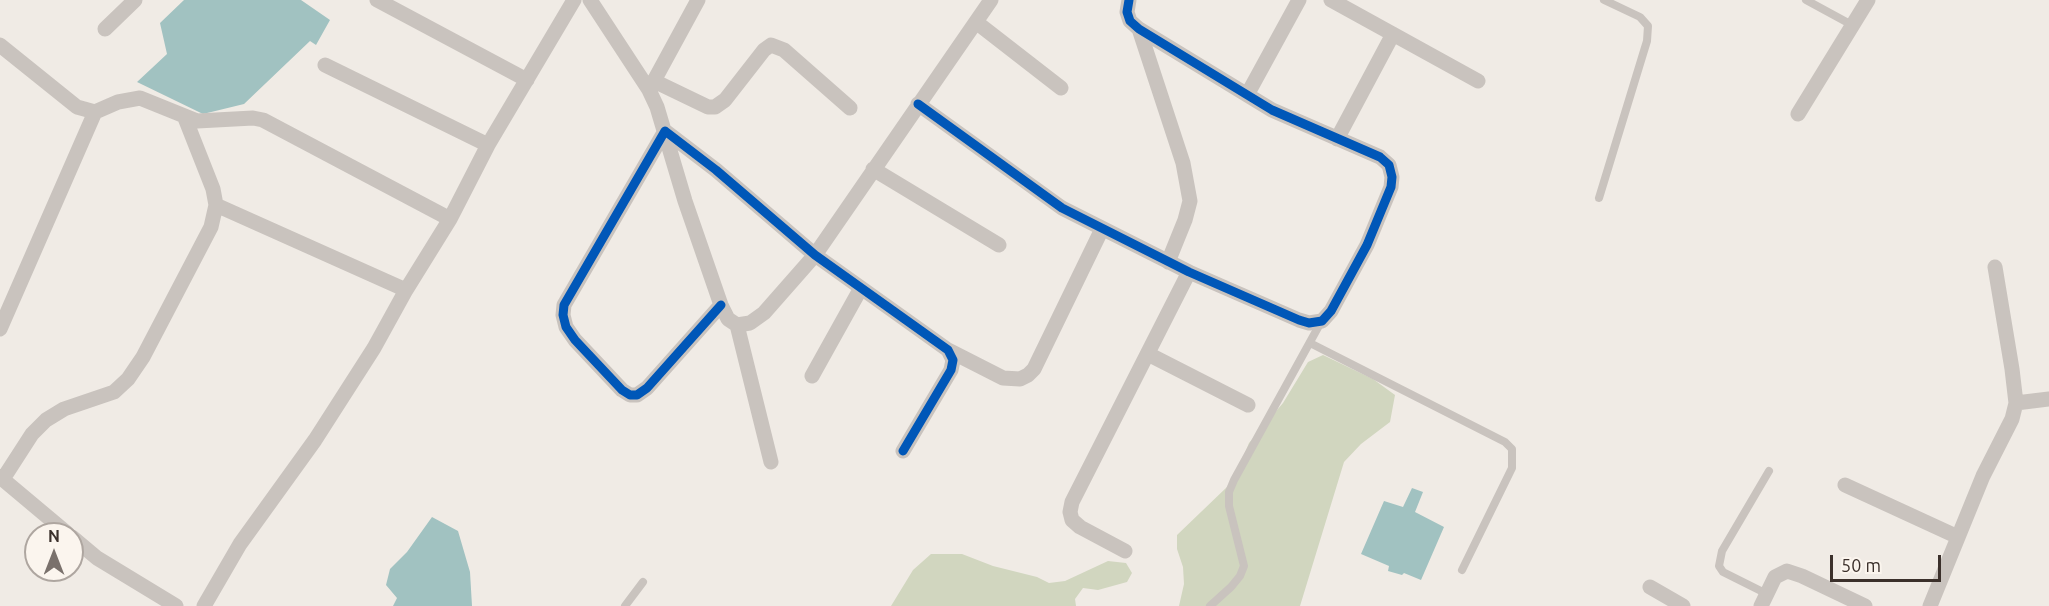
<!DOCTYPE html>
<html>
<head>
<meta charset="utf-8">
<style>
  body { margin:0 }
  #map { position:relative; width:2049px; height:606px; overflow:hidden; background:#f0ebe5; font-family:Ubuntu,sans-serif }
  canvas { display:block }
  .north { position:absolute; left:24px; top:522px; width:60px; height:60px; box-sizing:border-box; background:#fbf5ee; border:2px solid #aea6a0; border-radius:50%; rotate:0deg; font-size:16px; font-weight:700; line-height:24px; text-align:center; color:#3b302b }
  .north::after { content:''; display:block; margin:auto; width:21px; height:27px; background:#7a716c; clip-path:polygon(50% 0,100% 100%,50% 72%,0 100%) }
  .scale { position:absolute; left:1830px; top:555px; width:111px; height:27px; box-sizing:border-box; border:3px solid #3b302b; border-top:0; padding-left:8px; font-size:18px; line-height:21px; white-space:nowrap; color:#3b302b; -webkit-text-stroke:4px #fbf5ee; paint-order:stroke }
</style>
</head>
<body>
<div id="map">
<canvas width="2049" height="606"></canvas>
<div class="north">N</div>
<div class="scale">50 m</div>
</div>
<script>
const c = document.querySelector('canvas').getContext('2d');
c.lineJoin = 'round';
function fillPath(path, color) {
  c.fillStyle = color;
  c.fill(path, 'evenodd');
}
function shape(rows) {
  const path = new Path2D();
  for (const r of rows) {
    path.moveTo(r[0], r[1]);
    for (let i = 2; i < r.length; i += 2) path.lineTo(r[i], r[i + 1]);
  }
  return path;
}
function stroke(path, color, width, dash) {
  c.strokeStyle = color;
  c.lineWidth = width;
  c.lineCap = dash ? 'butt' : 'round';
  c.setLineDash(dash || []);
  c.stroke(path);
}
const green = shape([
  [1323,355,1373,379,1395,395,1390,422,1361,444,1344,462,1300,606,1179,606,1184,584,1183,567,1177,549,1177,535,1227,487,1239,467,1249,443,1283,403,1308,362],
  [931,554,962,554,993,566,1037,577,1049,583,1065,581,1108,561,1126,563,1132,573,1127,582,1098,590,1083,588,1075,599,1076,606,891,606,913,570]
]);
const water = shape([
  [184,0,301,0,330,20,316,45,310,41,244,104,203,114,137,82,167,54,160,23],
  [1412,488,1423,492,1415,512,1444,527,1421,580,1404,573,1402,575,1388,571,1389,566,1361,554,1384,501,1403,507],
  [432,517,458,531,470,572,472,606,393,606,397,598,386,585,390,569,407,552]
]);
const lane = shape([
  [1806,0,1852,25],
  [1599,198,1643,54,1647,41,1648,26,1640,17,1604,0],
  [1310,343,1505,442,1512,449,1512,468,1462,570],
  [1767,594,1723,572,1719,566,1722,551,1769,471],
  [625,606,643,582],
  [1210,606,1231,587,1240,576,1244,566,1229,506,1229,492,1234,480,1321,322]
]);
const street = shape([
  [377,0,527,80],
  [590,0,649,90,657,107,685,201,721,305,728,319,737,325,750,323,764,313,815,255,991,0],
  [1331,0,1478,81],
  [976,22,1061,88],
  [105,29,135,0],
  [1139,29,1183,163,1190,201,1185,220,1168,262],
  [0,45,77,107,95,112,118,102,140,98,197,121,253,118,263,120,450,219],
  [325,65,488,145],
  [654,81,708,107,715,107,725,100,764,50,771,45,784,50,850,108],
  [649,90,698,0],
  [1247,95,1299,0],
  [918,104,1062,208,1189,272,1299,320,1309,323,1322,321,1331,311,1367,245,1391,187,1392,177,1389,165,1380,157,1272,110,1139,29,1130,21,1127,12,1129,0],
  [1798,114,1868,0],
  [1337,139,1393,34],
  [873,169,999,245],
  [216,205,406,290],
  [721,305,647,388,637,395,630,395,622,390,575,340,566,327,563,315,564,305,665,131,716,170,815,255,948,350,953,360,951,370,903,451],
  [737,325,771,462],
  [0,329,95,112],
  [948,350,1003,378,1020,379,1028,375,1034,369,1102,229],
  [1148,354,1248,405],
  [812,376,861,288],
  [2016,403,2049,399],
  [0,477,68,534],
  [3,479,32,434,46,420,64,409,114,392,128,379,143,357,211,227,216,205,213,189,185,118],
  [1845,485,1958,537],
  [72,537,97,558,176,606],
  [1125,551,1080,527,1072,520,1070,512,1072,502,1189,272],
  [1650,587,1683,606],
  [204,606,240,544,315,440,374,348,406,290,450,219,488,145,574,0],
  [1761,606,1775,577,1787,571,1802,576,1865,606],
  [1930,606,1983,476,2012,419,2016,403,2012,369,1995,267]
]);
const cycleway = shape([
  [918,104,1062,208,1189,272,1299,320,1309,323,1322,321,1331,311,1367,245,1391,187,1392,177,1389,165,1380,157,1272,110,1139,29,1130,21,1127,12,1129,0],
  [721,305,647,388,637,395,630,395,622,390,575,340,566,327,563,315,564,305,665,131,716,170,815,255,948,350,953,360,951,370,903,451]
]);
fillPath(green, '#d1d6bf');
fillPath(water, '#a1c2c1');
stroke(lane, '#c9c3be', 8);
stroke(street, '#c9c3be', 15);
stroke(cycleway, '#0057b8', 9);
</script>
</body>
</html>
